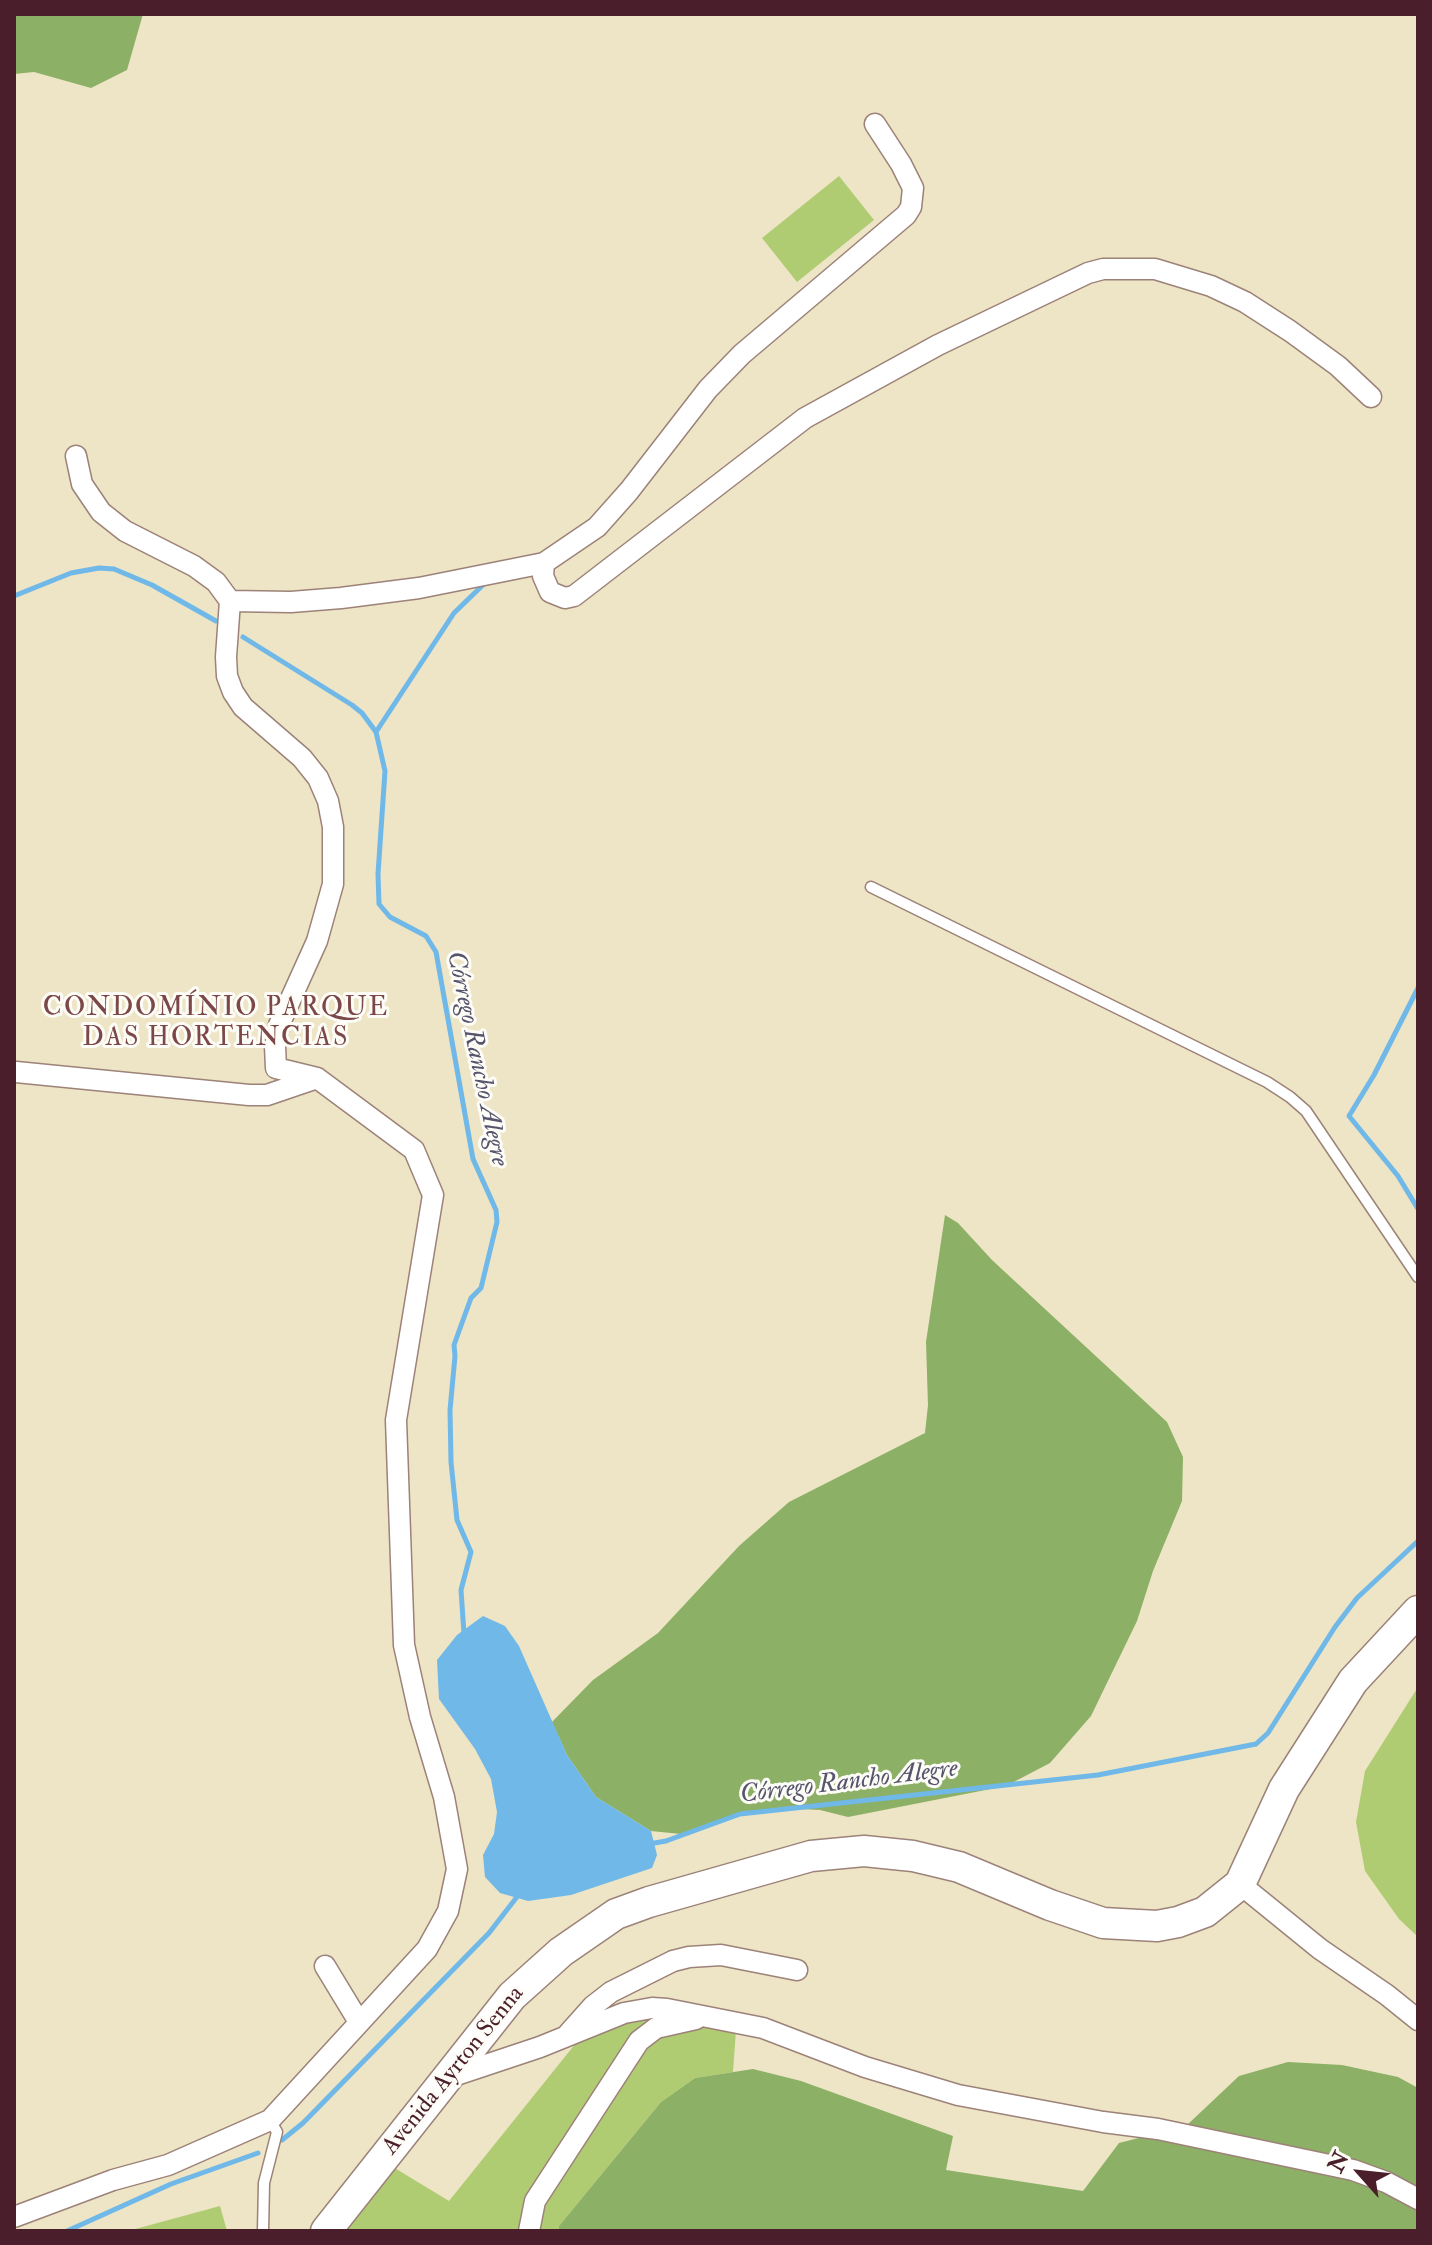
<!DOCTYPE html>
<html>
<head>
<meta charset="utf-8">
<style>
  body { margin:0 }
  #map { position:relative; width:1432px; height:2245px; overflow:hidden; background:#ede5c6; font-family:"IM FELL Double Pica",serif }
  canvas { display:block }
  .frame { position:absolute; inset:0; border:16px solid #4a1f2b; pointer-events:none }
  .north { position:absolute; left:1320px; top:2133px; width:80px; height:80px; -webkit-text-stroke:6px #fdfcf7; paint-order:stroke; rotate:297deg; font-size:22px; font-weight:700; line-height:32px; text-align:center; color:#4a1f2b }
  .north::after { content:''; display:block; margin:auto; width:28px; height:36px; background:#4a1f2b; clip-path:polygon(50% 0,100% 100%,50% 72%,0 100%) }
</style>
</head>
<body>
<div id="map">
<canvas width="1432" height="2245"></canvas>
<div class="frame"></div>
<div class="north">N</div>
</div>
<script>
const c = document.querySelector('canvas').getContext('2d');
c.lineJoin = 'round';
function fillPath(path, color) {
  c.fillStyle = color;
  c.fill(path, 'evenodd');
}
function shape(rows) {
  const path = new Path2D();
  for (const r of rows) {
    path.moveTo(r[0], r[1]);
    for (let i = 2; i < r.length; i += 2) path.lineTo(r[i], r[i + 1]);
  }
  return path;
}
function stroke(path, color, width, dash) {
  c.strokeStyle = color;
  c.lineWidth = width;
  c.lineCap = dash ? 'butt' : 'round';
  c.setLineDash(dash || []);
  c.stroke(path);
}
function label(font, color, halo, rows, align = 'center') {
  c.font = font + ' "IM FELL Double Pica",serif';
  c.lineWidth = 6;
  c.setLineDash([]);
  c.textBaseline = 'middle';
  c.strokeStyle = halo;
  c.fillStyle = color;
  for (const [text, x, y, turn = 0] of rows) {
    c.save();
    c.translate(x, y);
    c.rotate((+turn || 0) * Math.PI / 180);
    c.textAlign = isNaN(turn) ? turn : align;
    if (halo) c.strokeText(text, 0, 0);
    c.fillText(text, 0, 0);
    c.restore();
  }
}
const green = shape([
  [839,176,874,220,797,282,762,238],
  [1418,1687,1418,1937,1399,1919,1365,1871,1356,1822,1365,1771],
  [657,2010,736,2030,733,2072,695,2078,661,2102,559,2226,558,2231,345,2231,393,2167,449,2201,580,2038],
  [220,2206,227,2231,128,2231]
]);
const forest = shape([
  [14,14,143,14,127,70,91,88,34,72,14,74],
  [945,1215,958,1223,992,1260,1167,1422,1183,1457,1182,1501,1153,1571,1137,1621,1091,1716,1050,1763,1006,1786,848,1817,820,1810,780,1808,746,1812,681,1834,651,1831,596,1797,567,1755,552,1722,593,1680,658,1633,739,1546,789,1502,925,1433,928,1405,926,1342],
  [1288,2062,1342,2065,1398,2077,1418,2088,1418,2231,558,2231,559,2226,661,2102,695,2078,753,2069,801,2081,953,2136,946,2170,1083,2191,1119,2143,1186,2126,1239,2076]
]);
const water = shape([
  [483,1616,505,1626,519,1646,567,1755,596,1797,651,1831,657,1855,652,1868,571,1895,528,1901,500,1893,485,1877,483,1855,494,1834,497,1812,491,1779,475,1749,439,1699,437,1660,457,1635]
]);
const stream = shape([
  [14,596,71,573,99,568,114,569,152,585,216,621],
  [243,637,352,705,362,713,376,732,385,771,378,874,379,904,390,917,426,936,436,952,473,1159,496,1210,497,1222,481,1288,471,1298,454,1345,455,1356,450,1410,451,1462,457,1520,471,1552,461,1590,464,1634],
  [376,732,454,613,487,581],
  [1418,988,1374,1075,1349,1116,1398,1176,1418,1209],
  [649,1844,666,1841,740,1814,1098,1775,1256,1744,1268,1733,1335,1627,1357,1598,1418,1541],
  [282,2140,303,2123,489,1933,520,1893],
  [67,2231,171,2184,258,2153]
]);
const lane = shape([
  [871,887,1267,1082,1290,1097,1306,1111,1418,1277],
  [263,2231,264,2183,277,2132,270,2120]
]);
const street = shape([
  [76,456,82,484,101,512,125,531,194,566,216,582,230,601,226,657,227,676,233,692,243,707,302,758,318,778,328,801,333,827,333,884,317,941,279,1025,275,1046,276,1068,317,1078],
  [544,563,543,576,550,592,565,598,574,596,805,418,938,345,1088,273,1103,269,1155,269,1211,286,1245,302,1290,331,1338,366,1371,397],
  [230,601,291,602,341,598,419,588,544,563,597,527,629,491,708,389,742,354,906,215,911,207,913,188,901,164,875,124],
  [1240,1884,1320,1949,1387,1995,1418,2020],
  [325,1966,359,2022],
  [568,2034,593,2006,611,1992,673,1961,689,1957,721,1955,797,1970],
  [450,2077,540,2047,624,2013,652,2008,667,2009,763,2028,865,2067,958,2095,1103,2122,1158,2129,1353,2170,1386,2182,1418,2199],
  [14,2217,113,2180,168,2165,270,2120,427,1949,448,1911,457,1869,444,1797,420,1717,404,1645,396,1420,433,1195,414,1150,317,1078,267,1095,249,1095,16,1072],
  [529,2231,535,2201,639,2041,656,2028,696,2019]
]);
const secondary = shape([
  [326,2231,512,1996,561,1952,616,1914,649,1902,811,1856,864,1851,913,1856,959,1867,1050,1905,1103,1923,1157,1926,1178,1922,1205,1912,1240,1884,1284,1789,1353,1681,1418,1611]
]);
const streetNames = [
  ["Avenida Ayrton Senna",454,2071,-51]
];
const neighbourhoodNames = [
  ["CONDOMÍNIO PARQUE",216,1009],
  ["DAS HORTENCIAS",216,1039]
];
const waterNames = [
  ["Córrego Rancho Alegre",476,1059,78],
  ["Córrego Rancho Alegre",849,1783,-7]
];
fillPath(green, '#b0cc73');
fillPath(forest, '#8cb065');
fillPath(water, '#70b8e8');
stroke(stream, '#70b8e8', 5);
stroke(lane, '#9c8278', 13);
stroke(street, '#9c8278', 23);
stroke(secondary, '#9c8278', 33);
stroke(lane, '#fff', 10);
stroke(street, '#fff', 20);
stroke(secondary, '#fff', 30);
label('24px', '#4a1f2b', '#fdfcf7', streetNames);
c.letterSpacing = '2px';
label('26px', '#7c4748', '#fdfcf7', neighbourhoodNames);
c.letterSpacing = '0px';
label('italic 26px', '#57556d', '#fdfcf7', waterNames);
</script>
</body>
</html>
